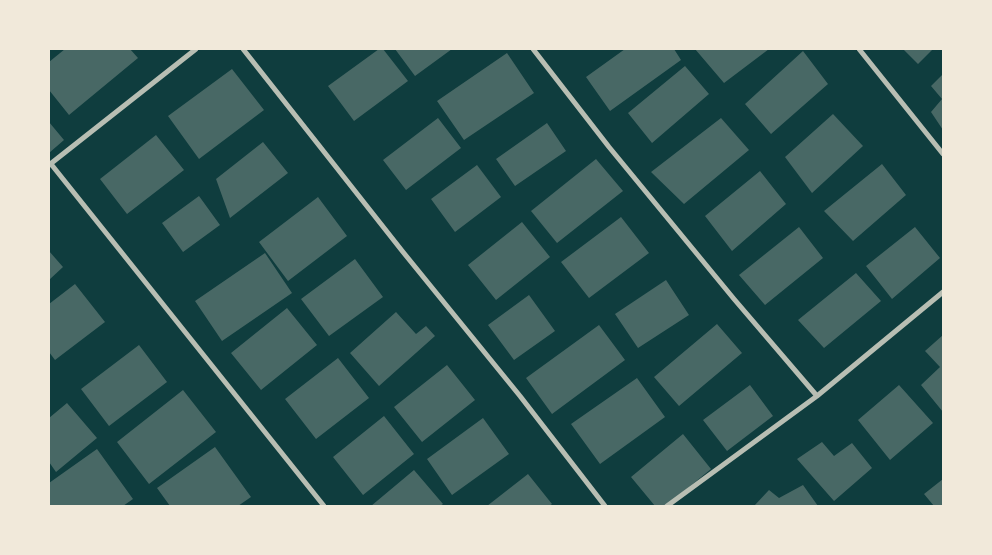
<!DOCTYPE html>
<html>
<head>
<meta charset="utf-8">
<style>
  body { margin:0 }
  #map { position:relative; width:992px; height:555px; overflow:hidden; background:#0f3d3e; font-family:"Fira Sans Condensed",sans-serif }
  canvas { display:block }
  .frame { position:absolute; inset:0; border:50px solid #f1e9da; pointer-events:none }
</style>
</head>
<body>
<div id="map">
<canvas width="992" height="555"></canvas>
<div class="frame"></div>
</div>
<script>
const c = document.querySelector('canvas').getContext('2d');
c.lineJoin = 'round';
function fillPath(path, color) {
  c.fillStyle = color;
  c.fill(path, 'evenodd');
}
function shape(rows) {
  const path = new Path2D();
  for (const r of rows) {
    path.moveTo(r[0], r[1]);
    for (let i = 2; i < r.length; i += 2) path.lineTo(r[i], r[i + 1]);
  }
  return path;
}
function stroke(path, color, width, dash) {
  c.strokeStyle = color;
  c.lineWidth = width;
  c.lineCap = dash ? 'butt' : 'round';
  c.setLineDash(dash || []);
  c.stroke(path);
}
const building = shape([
  [65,49,130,49,138,58,69,115,49,90,49,62],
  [379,49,383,49,408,81,354,121,328,86],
  [395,49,452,49,415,76],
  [625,49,674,49,681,60,610,111,586,77],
  [695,49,769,49,724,83],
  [903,49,933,49,918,64],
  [803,51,828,84,771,134,745,104],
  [507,53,534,93,464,140,437,101],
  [685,66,709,94,652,143,628,113],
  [232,69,264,110,199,159,168,116],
  [943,74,943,130,931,112,942,99,931,86],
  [833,114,863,146,812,193,785,157],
  [438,118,461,148,406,190,383,160],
  [721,118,749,150,684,204,651,172],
  [49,122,64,140,49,153],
  [547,123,566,151,515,186,496,159],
  [156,135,184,170,127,214,100,179],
  [263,142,288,173,230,218,216,179],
  [596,159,623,191,557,243,531,211],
  [882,164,906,195,853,241,824,211],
  [477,165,501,197,455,232,431,199],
  [760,171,786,204,732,251,705,216],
  [199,196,220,225,183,252,162,223],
  [318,197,347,236,288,281,259,242],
  [621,217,649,253,589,298,561,262],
  [522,222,550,257,496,300,468,265],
  [799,227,823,258,765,305,739,275],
  [915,227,940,258,892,299,866,266],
  [49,251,63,267,49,280],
  [265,253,292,293,222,341,195,301],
  [355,259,383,297,329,336,301,299],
  [856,273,881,301,824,348,798,320],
  [666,280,689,315,638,348,615,314],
  [75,284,105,322,55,360,49,352,49,304],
  [529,295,555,331,514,360,488,325],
  [287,308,317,345,261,390,231,353],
  [396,312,416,334,426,326,435,336,379,386,350,353],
  [717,324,742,353,679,406,654,377],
  [599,325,625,360,552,414,526,378],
  [943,335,943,412,921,385,940,367,925,351],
  [139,345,167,382,109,426,81,389],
  [338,358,369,398,316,439,285,399],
  [447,365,475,400,422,442,394,407],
  [637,378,665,417,600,464,571,424],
  [750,385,773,416,727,451,703,420],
  [899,385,933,423,890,460,858,420],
  [183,390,216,432,149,484,117,442],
  [67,403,97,438,56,472,49,462,49,418],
  [384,416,414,454,363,495,333,457],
  [483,418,509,454,452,495,427,459],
  [683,434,711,469,666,506,655,506,631,477],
  [822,442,834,456,852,443,872,468,834,501,797,459],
  [215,447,251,497,238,506,170,506,157,488],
  [97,449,133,499,123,506,49,506,49,483],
  [414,470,443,504,440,506,371,506],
  [528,474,552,504,549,506,487,506],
  [943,479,943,506,934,506,924,494],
  [803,485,818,506,754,506,769,490,779,498]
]);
const minor = shape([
  [243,49,403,252,520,396,605,506],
  [533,49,609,147,734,299,817,396],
  [859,49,943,154],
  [51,164,324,506],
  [49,165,196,49],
  [667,506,817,396,943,292]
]);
fillPath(building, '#486865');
stroke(minor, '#b8beb3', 5);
</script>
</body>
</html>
